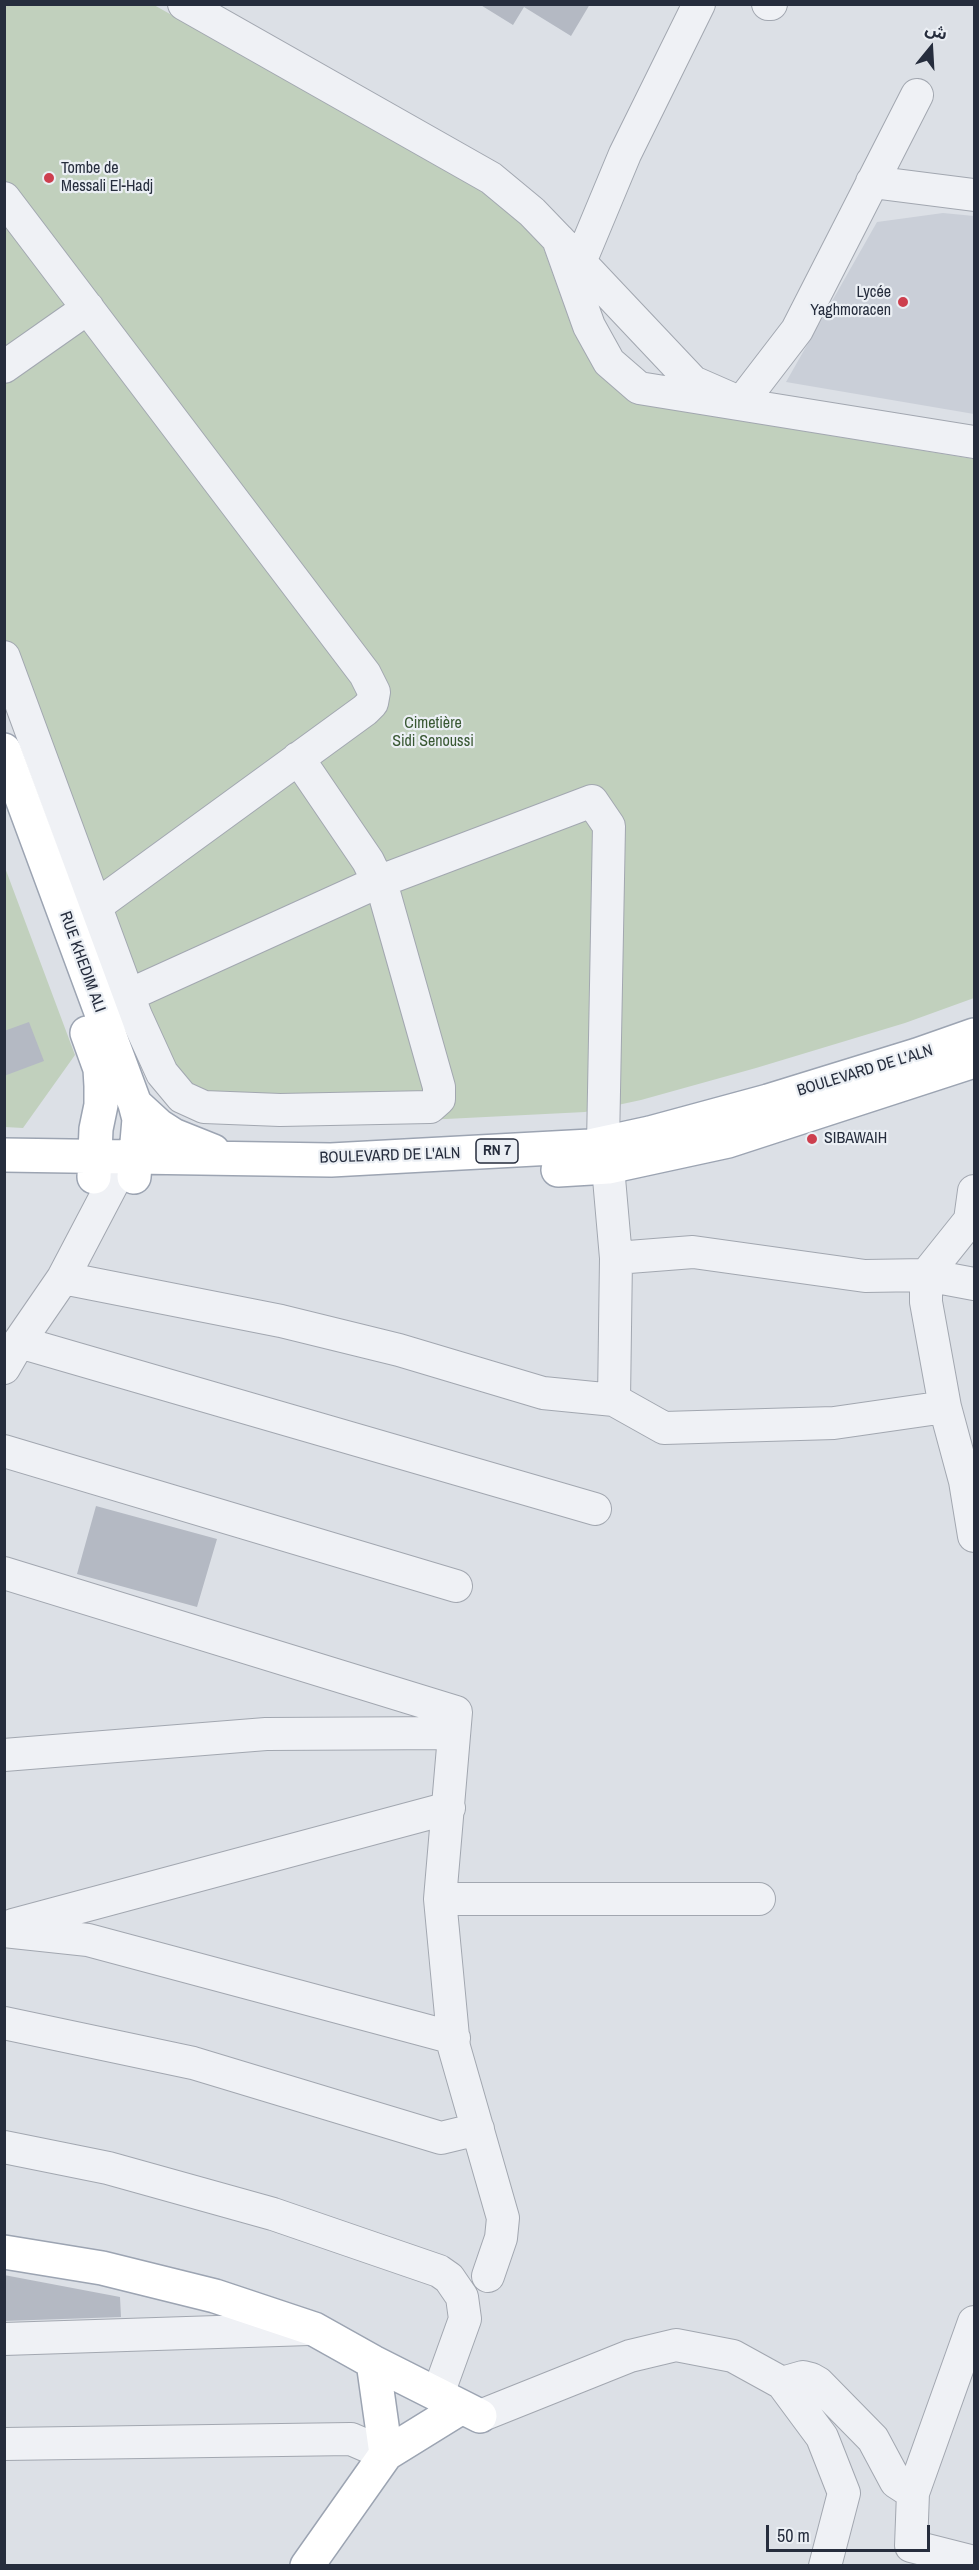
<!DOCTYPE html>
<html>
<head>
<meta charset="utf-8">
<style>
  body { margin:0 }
  #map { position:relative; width:979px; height:2570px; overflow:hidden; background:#dce0e6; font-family:"Archivo Narrow","Noto Sans Arabic",sans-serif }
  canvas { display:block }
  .frame { position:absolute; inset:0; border:6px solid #262d3d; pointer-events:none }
  .north { position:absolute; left:901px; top:18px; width:60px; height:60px; -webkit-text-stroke:4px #ebeff4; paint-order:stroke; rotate:18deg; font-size:16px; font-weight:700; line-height:24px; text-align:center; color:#262d3d }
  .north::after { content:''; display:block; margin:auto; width:21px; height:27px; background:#262d3d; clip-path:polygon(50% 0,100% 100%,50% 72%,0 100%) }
  .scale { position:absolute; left:766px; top:2525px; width:164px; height:27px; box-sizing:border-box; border:3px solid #262d3d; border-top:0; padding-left:8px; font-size:18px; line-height:21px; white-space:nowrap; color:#262d3d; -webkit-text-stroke:4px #ebeff4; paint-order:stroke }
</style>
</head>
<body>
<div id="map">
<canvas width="979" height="2570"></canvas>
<div class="frame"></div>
<div class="north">ش</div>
<div class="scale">50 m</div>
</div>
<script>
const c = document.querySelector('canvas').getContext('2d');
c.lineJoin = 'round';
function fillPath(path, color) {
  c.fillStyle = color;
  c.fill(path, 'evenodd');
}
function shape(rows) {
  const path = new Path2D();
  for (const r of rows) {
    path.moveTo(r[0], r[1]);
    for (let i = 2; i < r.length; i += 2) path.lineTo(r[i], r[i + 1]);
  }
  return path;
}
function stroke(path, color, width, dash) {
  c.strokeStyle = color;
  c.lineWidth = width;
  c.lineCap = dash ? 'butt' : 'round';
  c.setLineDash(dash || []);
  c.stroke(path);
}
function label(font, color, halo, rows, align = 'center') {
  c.font = font + ' "Archivo Narrow",sans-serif';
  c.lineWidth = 4.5;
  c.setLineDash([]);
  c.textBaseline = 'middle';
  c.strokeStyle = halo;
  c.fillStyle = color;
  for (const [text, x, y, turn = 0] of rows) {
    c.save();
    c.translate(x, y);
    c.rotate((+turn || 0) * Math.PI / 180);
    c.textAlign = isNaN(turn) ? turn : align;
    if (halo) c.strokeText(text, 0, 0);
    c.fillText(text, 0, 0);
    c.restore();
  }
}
const built = shape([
  [943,213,974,216,974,414,786,382,877,222]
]);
const green = shape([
  [5,5,154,5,483,190,522,222,542,244,574,333,597,373,632,403,974,459,974,998,905,1023,756,1068,641,1100,585,1112,426,1120,175,1106,5,690],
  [4,865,75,1055,23,1128,5,1127]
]);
const building = shape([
  [479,4,590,4,571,36,524,7,513,25],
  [29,1022,44,1061,4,1076,4,1031],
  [96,1506,217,1539,197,1607,77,1574],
  [4,2275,120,2297,121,2317,4,2321]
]);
const minor = shape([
  [184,4,491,178,532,212,558,239],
  [768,4,771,4],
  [872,182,974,195],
  [4,198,365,674,374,692,372,703,365,710,96,906],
  [580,262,625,154,699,4],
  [4,367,88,308],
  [741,403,693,382,558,239,589,326,609,362,639,388,974,442],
  [741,403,797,330,917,95],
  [4,657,136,1016,162,1073,182,1097,204,1107,280,1110,430,1107,439,1099,439,1087,385,896,368,861,298,758],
  [129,995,378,882,592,801,609,826,603,1144],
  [608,1167,616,1258,614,1400],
  [616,1258,693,1252,865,1276,926,1275,970,1220,974,1191],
  [63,1278,281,1321,399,1350,543,1393,614,1400,664,1428,834,1423,945,1407],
  [974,1284,926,1275,926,1302,945,1407,965,1481,974,1536],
  [19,1342,595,1509],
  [4,1368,19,1342,63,1278,116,1177],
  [4,1451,456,1586],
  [4,1573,456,1712,440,1899,454,2047,503,2218,501,2238,488,2276],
  [4,1755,266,1734,454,1733],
  [440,1899,759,1899],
  [13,1925,449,1808],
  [4,1931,88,1940,454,2038],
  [4,2023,193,2063,441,2138,478,2129],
  [4,2147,108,2168,273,2214,439,2271,449,2278,462,2297,465,2319,438,2394],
  [974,2322,913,2493,911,2546,974,2562],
  [4,2339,309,2329],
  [782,2383,803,2377,811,2379,818,2383,873,2439,896,2482,913,2493],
  [480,2416,630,2356,676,2345,733,2356,782,2383,822,2437,844,2493,825,2566],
  [4,2444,351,2439,386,2454]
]);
const major = shape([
  [4,750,135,1104,139,1119,134,1177],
  [87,1033,100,1069,101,1086,101,1105,96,1129,94,1177],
  [135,1104,159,1126,173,1135,213,1151],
  [4,1155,331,1160,590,1146,650,1133,768,1101,917,1055,974,1035],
  [558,1170,608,1167,728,1141,974,1061],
  [4,2252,102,2268,215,2296,314,2329,373,2362,480,2416],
  [373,2362,386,2454],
  [307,2566,386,2454,462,2407]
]);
const markers = [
  [49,178,6,"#cd3f4e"],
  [903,302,6,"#cd3f4e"],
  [812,1139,6,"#cd3f4e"]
];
const shields = [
  [497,1151,42]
];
const shieldNames = [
  ["RN 7",497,1151]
];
const poiNames = [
  ["Tombe de",61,169],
  ["Messali El-Hadj",61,187],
  ["Lycée",891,293,"right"],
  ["Yaghmoracen",891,311,"right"],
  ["SIBAWAIH",824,1139]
];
const parkNames = [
  ["Cimetière",433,724],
  ["Sidi Senoussi",433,742]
];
const streetNames = [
  ["RUE KHEDIM ALI",82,962,70],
  ["BOULEVARD DE L'ALN",865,1071,-17],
  ["BOULEVARD DE L'ALN",390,1156,-2]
];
fillPath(built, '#cacfd8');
fillPath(green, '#c1d0bd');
fillPath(building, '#b4b9c3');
stroke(minor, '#a2a7b0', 34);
stroke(major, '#9ca4b2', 36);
stroke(minor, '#eff1f5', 32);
stroke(major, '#fff', 33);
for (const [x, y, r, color] of markers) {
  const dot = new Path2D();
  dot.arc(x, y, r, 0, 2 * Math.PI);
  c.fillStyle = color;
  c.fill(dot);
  stroke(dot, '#ebeff4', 2);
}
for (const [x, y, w] of shields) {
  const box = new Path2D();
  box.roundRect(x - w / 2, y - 12, w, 24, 4.5);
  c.fillStyle = '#ebeff4';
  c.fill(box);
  stroke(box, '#262d3d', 1.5);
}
label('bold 15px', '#262d3d', null, shieldNames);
label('16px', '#262d3d', '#ebeff4', poiNames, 'left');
label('16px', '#395833', '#ebeff4', parkNames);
label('16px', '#262d3d', '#ebeff4', streetNames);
</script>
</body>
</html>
